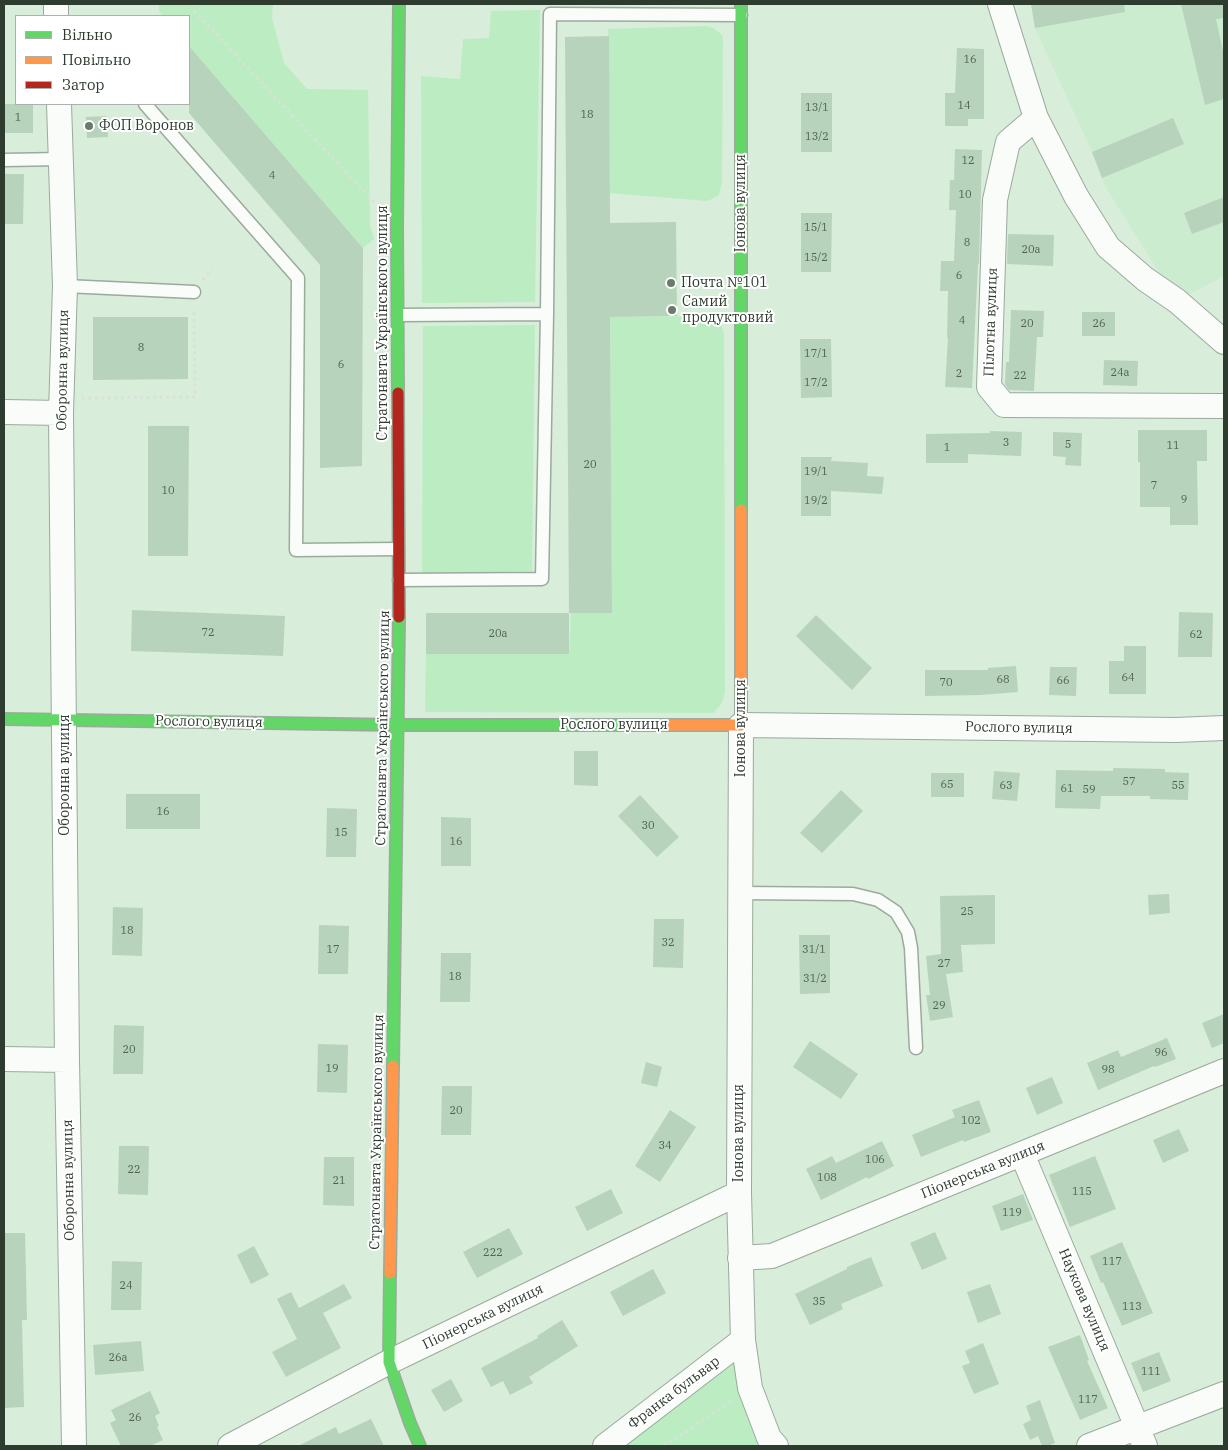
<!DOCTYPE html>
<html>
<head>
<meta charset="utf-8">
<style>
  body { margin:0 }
  #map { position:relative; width:1228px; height:1450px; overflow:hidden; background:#d8edda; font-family:"IBM Plex Serif",serif }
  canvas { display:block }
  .frame { position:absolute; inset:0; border:5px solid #2e3c2f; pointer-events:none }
  .legend { position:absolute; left:15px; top:15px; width:175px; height:90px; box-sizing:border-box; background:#fff; border:1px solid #abb1ac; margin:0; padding:6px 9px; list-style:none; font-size:15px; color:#2e3c2f }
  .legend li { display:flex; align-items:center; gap:10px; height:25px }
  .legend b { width:25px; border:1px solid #abb1ac }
</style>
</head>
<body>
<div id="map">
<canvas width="1228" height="1450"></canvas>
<div class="frame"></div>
<ul class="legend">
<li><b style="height:6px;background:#63d668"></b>Вільно</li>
<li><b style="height:6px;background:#ff974d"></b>Повільно</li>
<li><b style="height:6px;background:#b3261e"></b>Затор</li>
</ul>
</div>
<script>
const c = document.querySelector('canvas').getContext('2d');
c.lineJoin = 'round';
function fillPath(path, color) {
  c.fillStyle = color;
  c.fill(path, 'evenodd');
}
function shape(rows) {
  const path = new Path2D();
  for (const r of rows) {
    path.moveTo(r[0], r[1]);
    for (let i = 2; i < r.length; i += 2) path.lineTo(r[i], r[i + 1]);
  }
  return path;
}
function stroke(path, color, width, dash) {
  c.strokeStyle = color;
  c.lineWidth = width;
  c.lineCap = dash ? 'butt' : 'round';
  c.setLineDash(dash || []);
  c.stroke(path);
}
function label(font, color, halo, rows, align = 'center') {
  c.font = font + ' "IBM Plex Serif",serif';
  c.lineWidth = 4;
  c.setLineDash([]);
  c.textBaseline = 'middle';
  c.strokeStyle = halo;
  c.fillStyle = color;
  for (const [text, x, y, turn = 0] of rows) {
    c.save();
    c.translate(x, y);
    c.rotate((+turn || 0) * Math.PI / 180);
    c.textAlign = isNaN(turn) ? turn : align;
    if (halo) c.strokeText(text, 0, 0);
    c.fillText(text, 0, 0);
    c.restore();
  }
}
const built = shape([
  [1031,4,1224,4,1224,276,1177,301,1105,186,1092,152,1035,28]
]);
const green = shape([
  [159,4,273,4,272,18,284,63,307,89,368,90,370,225,374,239,363,248,189,46,189,16,163,16,159,11],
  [540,10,535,302,422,303,421,76,460,79,463,39,489,38,491,11],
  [707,26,713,28,720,33,723,37,722,183,719,195,708,201,610,193,608,29],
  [708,316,719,321,722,327,724,334,725,692,723,700,719,707,713,713,425,712,426,654,569,654,571,613,612,613,610,317],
  [535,325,532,571,422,573,423,326],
  [743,1340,769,1438,759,1446,605,1446]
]);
const building = shape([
  [1031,4,1124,4,1125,12,1035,28],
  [1181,4,1224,4,1224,18,1216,19,1224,56,1224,99,1205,105],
  [609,36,610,223,676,222,677,316,610,317,612,613,569,613,569,654,426,654,426,613,569,613,565,37],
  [189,46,363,248,362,466,320,468,320,265,189,113],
  [957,48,984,49,984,119,968,119,968,126,945,126,945,93,955,93],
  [801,93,832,93,832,152,801,152],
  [4,104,33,104,33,133,4,133],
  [107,116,108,137,87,138,86,117],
  [1173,118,1184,144,1102,178,1092,152],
  [955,149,982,150,979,264,978,264,972,388,945,387,948,338,947,338,948,291,940,291,941,261,954,261,956,210,949,210,950,180,954,180],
  [4,174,24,174,23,224,4,224],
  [1224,197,1224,222,1192,234,1184,213],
  [801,213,832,213,831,272,801,272],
  [1008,234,1054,235,1053,266,1007,264],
  [1011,310,1044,311,1043,337,1037,337,1034,391,1009,390,1005,384,1006,362,1009,362],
  [1082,312,1115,312,1115,336,1082,336],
  [93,317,188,317,188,379,93,380],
  [800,339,831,339,832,397,801,398],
  [1104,360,1138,361,1137,386,1103,385],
  [148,426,189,426,188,556,148,556],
  [1138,430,1207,430,1207,461,1197,461,1198,525,1170,525,1170,507,1140,507,1140,462,1138,462],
  [990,431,1022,432,1021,456,968,454,968,463,926,463,926,434,990,433],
  [1053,432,1082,433,1081,466,1065,465,1066,457,1053,456],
  [801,457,832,457,831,461,868,463,867,476,884,477,882,494,831,491,831,516,801,516],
  [132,610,285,616,283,656,131,651],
  [1179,612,1213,613,1212,657,1178,657],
  [816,615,872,668,852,690,796,636],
  [1124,646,1146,646,1146,694,1109,694,1109,661,1124,661],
  [1016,666,1018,692,981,695,925,696,925,670,988,670,988,668],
  [1050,667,1077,667,1076,696,1049,695],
  [574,751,598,751,598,786,574,785],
  [1113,768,1165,769,1165,772,1189,773,1188,800,1150,799,1150,796,1101,796,1100,809,1055,808,1056,770,1113,771],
  [994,771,1020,773,1017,801,992,799],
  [931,773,964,773,964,797,931,797],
  [841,790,863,811,822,853,800,833],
  [126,794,200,794,200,829,126,829],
  [640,795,679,837,657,857,618,816],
  [327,808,357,809,356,857,326,857],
  [441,817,471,818,471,866,441,866],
  [1169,894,1170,913,1149,915,1148,895],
  [995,895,995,944,961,945,963,972,946,974,953,1017,930,1021,926,995,930,995,926,956,941,954,940,896],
  [113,907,143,908,142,956,112,955],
  [654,919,684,919,683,968,653,967],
  [319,925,349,926,348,974,318,974],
  [799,935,830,935,830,993,800,994],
  [441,953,471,953,470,1002,440,1002],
  [1224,1014,1224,1043,1212,1048,1202,1023],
  [114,1025,144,1026,143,1074,113,1074],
  [1167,1038,1176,1059,1155,1067,1154,1066,1098,1090,1087,1063,1118,1050,1121,1057],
  [810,1041,858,1074,841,1099,793,1067],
  [318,1044,348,1045,347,1093,317,1092],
  [646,1062,662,1067,657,1087,641,1083],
  [1052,1077,1063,1103,1037,1115,1026,1088],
  [442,1086,472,1086,471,1135,441,1135],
  [979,1100,991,1132,964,1142,963,1140,921,1157,912,1135,955,1117,952,1110],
  [670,1110,696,1127,660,1182,635,1166],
  [1179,1129,1189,1151,1163,1163,1153,1140],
  [882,1141,894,1166,868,1179,867,1177,821,1200,806,1169,832,1156,836,1163],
  [119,1146,149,1146,148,1195,118,1194],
  [1095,1156,1116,1209,1070,1227,1049,1175],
  [324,1157,354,1157,354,1206,323,1205],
  [611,1189,623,1213,587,1231,575,1207],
  [1023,1194,1033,1220,1001,1231,992,1206],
  [509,1228,523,1254,477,1278,463,1252],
  [935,1232,947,1259,922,1270,910,1243],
  [4,1233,25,1233,27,1320,22,1320,24,1407,4,1408],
  [1122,1242,1153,1313,1122,1326,1103,1282,1101,1283,1090,1256],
  [254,1246,269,1275,251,1284,237,1255],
  [871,1257,883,1286,841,1304,843,1309,810,1325,795,1294,847,1269,847,1267],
  [112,1261,142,1262,141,1310,111,1310],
  [653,1269,666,1293,623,1316,610,1292],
  [344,1284,352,1298,323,1313,341,1348,286,1377,272,1352,297,1339,277,1299,291,1292,299,1308],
  [990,1284,1001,1314,978,1323,967,1292],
  [562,1320,578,1346,529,1377,533,1383,510,1395,503,1381,491,1387,481,1368,538,1338,537,1336],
  [1080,1335,1089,1360,1087,1361,1108,1408,1080,1420,1048,1347],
  [141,1341,144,1371,95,1375,93,1345],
  [983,1343,999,1384,974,1394,962,1366,970,1363,965,1351],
  [1159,1352,1171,1381,1143,1392,1131,1363],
  [451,1379,463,1401,444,1412,431,1390],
  [150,1391,160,1413,155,1416,159,1426,157,1427,163,1440,150,1446,121,1446,110,1423,116,1420,111,1410],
  [1040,1400,1055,1443,1048,1446,1042,1446,1038,1436,1030,1440,1023,1424,1031,1420,1026,1406],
  [371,1419,384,1446,298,1446,336,1427,339,1434]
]);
const path = shape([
  [195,4,195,12,374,202],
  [203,280,212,269],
  [82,398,195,397,194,308],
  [664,1446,732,1401]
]);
const lane = shape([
  [145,104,298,278,296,550,398,549],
  [4,160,62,159],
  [65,286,194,292],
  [547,314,550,14,741,15],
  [398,315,547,314,542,579,399,580],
  [740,893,853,894,878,900,896,912,908,932,911,948,916,1048]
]);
const street = shape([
  [56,4,56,16],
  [1000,4,1036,118,1076,196,1108,247,1145,279,1177,301,1224,342],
  [59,104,65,286,61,413,67,1060,74,1446],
  [1036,118,1008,142,995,200,989,387,1004,405,1224,406],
  [4,412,61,413],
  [4,1059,67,1060],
  [1022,1154,1145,1446],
  [740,1258,772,1256,1224,1071],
  [230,1446,389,1362,739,1193],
  [605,1446,743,1340],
  [776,1446,769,1438,750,1388,743,1340,739,1193,741,725,1176,730,1224,728],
  [1089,1446,1224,1394]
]);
const fast = shape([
  [741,4,741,510],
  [398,393,397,228,399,4],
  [4,719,398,725,647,725],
  [393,1066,399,617],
  [390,1273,389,1362,410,1423,420,1446]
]);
const slow = shape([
  [647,725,741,725,741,510],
  [390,1273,393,1066]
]);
const jam = shape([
  [398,393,399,617]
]);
const markers = [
  [89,126,5,"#6a7a6b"],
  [671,283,5,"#6a7a6b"],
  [672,310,5,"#6a7a6b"]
];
const numberNames = [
  ["16",970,60],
  ["14",964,106],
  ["13/1",817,108],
  ["18",587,115],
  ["1",18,118],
  ["13/2",817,137],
  ["12",968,161],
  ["4",272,176],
  ["10",965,195],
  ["15/1",816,228],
  ["8",967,243],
  ["20а",1031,250],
  ["15/2",816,258],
  ["6",959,276],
  ["4",962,321],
  ["20",1027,324],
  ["26",1099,324],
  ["8",141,348],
  ["17/1",816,354],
  ["6",341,365],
  ["24а",1120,373],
  ["2",959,374],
  ["22",1020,376],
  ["17/2",816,383],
  ["3",1006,443],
  ["5",1068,445],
  ["11",1173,446],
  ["1",947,448],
  ["20",590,465],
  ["19/1",816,472],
  ["7",1154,486],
  ["10",168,491],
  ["9",1184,500],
  ["19/2",816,501],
  ["72",208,633],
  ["20а",498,634],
  ["62",1196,635],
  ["64",1128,678],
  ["68",1003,680],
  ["66",1063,681],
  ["70",946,683],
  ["57",1129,782],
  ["65",947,785],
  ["63",1006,786],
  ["55",1178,786],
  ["61",1067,789],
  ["59",1089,790],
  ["16",163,812],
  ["30",648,826],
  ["15",341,833],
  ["16",456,842],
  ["25",967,912],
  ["18",127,931],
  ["32",668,943],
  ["17",333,950],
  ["31/1",814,950],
  ["27",944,964],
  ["18",455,977],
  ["31/2",815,979],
  ["29",939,1006],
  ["20",129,1050],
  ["96",1161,1053],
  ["19",332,1069],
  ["98",1108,1070],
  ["20",456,1111],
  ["102",971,1121],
  ["34",665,1146],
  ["106",875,1160],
  ["22",134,1170],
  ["108",827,1178],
  ["21",339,1181],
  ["115",1082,1192],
  ["119",1012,1213],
  ["222",493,1253],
  ["117",1112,1262],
  ["24",126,1286],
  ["35",819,1302],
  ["113",1132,1307],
  ["26а",118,1358],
  ["111",1151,1372],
  ["117",1088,1400],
  ["26",135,1418]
];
const poiNames = [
  ["ФОП Воронов",99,126],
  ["Почта №101",681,283],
  ["Самий",682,302],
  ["продуктовий",682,318]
];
const streetNames = [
  ["Іонова вулиця",741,203,-90],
  ["Пілотна вулиця",991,322,-88],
  ["Стратонавта Українського вулиця",383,323,-90],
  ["Оборонна вулиця",63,370,-89],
  ["Рослого вулиця",209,722,1],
  ["Рослого вулиця",614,725],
  ["Стратонавта Українського вулиця",383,728,-89],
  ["Іонова вулиця",741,728,-90],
  ["Рослого вулиця",1019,728,1],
  ["Оборонна вулиця",65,775,-90],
  ["Стратонавта Українського вулиця",377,1132,-89],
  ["Іонова вулиця",739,1133,-90],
  ["Піонерська вулиця",983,1170,-22],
  ["Оборонна вулиця",69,1180,-91],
  ["Наукова вулиця",1084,1300,67],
  ["Піонерська вулиця",483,1317,-26],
  ["Франка бульвар",674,1393,-37]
];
fillPath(built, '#cceccf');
fillPath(green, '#bcedc2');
fillPath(building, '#b8d3bb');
stroke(lane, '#9baa9c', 15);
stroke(street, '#9baa9c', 26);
stroke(fast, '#9baa9c', 14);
stroke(slow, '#9baa9c', 14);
stroke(jam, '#9baa9c', 14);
stroke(path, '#dae0da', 3, [2.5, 4]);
stroke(lane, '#f9fcf9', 12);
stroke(street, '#f9fcf9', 24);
stroke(fast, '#63d668', 11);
stroke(slow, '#ff974d', 11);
stroke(jam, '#b3261e', 11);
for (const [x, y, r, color] of markers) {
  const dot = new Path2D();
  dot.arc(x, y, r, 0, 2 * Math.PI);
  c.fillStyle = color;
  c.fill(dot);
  stroke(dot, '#fff', 2);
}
label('11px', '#506252', null, numberNames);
label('14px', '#2e3c2f', '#fff', poiNames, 'left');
label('14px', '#2e3c2f', '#fff', streetNames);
</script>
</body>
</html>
